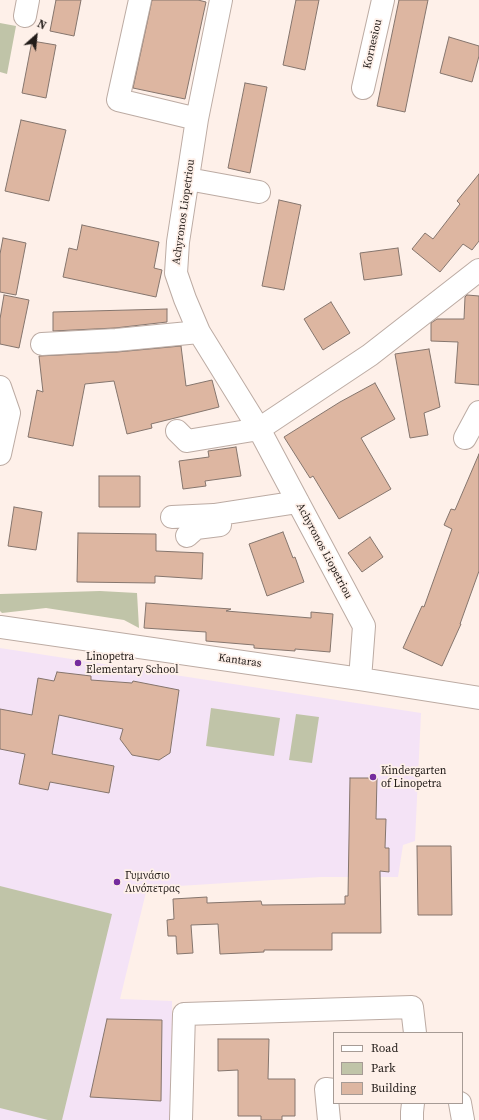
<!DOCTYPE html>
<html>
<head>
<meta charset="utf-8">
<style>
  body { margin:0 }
  #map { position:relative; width:479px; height:1120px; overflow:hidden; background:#fef0e9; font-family:"Source Serif 4",serif }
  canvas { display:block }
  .legend { position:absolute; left:333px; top:1032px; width:130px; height:72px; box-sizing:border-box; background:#fef0e9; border:1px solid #a69b95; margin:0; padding:5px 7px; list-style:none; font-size:12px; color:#211b18 }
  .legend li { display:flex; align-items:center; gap:8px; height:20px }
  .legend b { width:20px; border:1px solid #a69b95 }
  .north { position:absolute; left:16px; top:16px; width:40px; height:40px; -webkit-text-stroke:3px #fef0e9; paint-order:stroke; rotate:27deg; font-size:11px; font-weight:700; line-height:16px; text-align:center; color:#211b18 }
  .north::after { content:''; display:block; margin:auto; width:14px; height:18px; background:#211b18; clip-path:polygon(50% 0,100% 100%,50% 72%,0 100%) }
</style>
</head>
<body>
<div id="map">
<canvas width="479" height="1120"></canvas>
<ul class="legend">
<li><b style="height:5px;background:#fff"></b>Road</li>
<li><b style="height:11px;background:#c0c4a8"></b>Park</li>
<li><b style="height:11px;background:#ddb6a1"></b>Building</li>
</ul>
<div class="north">N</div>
</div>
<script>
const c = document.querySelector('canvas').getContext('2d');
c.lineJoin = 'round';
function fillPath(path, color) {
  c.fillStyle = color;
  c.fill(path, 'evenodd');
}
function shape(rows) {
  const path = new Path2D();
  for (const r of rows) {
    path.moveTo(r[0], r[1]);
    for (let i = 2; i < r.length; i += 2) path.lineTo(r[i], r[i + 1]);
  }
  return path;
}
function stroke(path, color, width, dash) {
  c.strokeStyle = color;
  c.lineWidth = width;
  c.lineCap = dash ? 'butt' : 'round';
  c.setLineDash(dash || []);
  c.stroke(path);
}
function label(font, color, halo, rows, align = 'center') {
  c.font = font + ' "Source Serif 4",serif';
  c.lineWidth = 3.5;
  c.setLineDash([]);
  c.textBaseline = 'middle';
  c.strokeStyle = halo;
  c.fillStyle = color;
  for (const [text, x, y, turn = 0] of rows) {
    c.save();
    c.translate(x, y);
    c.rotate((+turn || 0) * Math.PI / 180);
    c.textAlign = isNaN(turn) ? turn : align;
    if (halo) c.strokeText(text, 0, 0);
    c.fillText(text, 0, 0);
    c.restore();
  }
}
const education = shape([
  [0,648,421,713,415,841,403,845,398,877,321,877,147,888,120,999,172,1001,171,1120,0,1120]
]);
const green = shape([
  [0,23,16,26,7,74,0,72],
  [100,591,137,593,139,628,124,620,46,608,2,613,0,611,0,594],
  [211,708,280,718,274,756,206,746],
  [296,714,319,717,312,763,289,760],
  [0,886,112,914,62,1120,48,1120,0,1108]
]);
const building = shape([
  [56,0,81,0,74,36,50,31,56,0],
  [152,0,198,0,206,2,185,99,133,88,152,0],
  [296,0,319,0,305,70,283,65,296,0],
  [399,0,428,0,405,112,377,106,399,0],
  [449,37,479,46,479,56,472,82,440,73,449,37],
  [32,41,56,45,46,98,22,93,32,41],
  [245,83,267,87,250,173,228,168,245,83],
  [21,120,66,130,49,201,5,191,21,120],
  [479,174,479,241,472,250,463,244,440,272,412,249,425,233,433,239,460,204,457,201,479,174],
  [279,200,301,205,284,290,262,286,279,200],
  [82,225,159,242,154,268,162,270,156,297,63,277,69,248,77,250,82,225],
  [3,238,26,243,16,295,0,292,0,254,3,238],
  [398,248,402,275,364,280,360,253,398,248],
  [4,295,29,300,19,348,0,344,0,319,4,295],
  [467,295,479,296,479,385,455,383,458,342,431,341,431,323,437,319,464,319,465,297,467,295],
  [331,302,350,333,323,350,304,319,331,302],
  [167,309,167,322,115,328,53,331,53,312,167,309],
  [181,346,186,386,212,380,219,407,151,424,152,428,127,434,114,381,85,384,73,446,28,437,37,390,43,392,39,356,117,352,181,346],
  [429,349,440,407,424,413,428,435,410,438,395,354,429,349],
  [375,383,395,419,361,438,391,489,339,519,313,476,310,478,284,437,340,402,375,383],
  [236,447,241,476,205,481,206,486,183,489,179,461,209,457,208,451,236,447],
  [479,454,479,571,460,624,461,624,442,666,403,648,422,606,424,607,452,529,444,525,451,509,455,510,479,454],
  [99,476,140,476,140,507,99,507,99,476],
  [14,507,42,512,36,550,8,546,14,507],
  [283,532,293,558,295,557,304,582,267,596,249,544,283,532],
  [78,533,156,534,156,551,203,553,202,579,155,576,155,583,77,582,78,533],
  [370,537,383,557,362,572,348,553,370,537],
  [146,603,231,609,226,611,311,618,311,612,333,614,330,652,295,649,295,651,254,648,254,645,206,641,206,632,144,628,146,603],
  [57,672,91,676,91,680,132,683,133,681,179,690,170,753,159,760,132,755,120,739,123,729,59,715,52,754,114,766,109,793,50,782,48,790,19,784,25,754,0,749,0,709,32,715,38,678,54,681,57,672],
  [350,778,377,778,376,819,386,819,385,848,389,848,389,872,380,871,381,933,332,933,332,950,264,950,264,952,220,954,218,924,191,925,193,953,177,954,176,936,168,936,167,920,174,919,173,899,207,897,207,903,261,901,262,905,345,904,345,896,348,896,350,778],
  [417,846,451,846,452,915,418,915,417,846],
  [107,1019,162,1020,161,1101,90,1097,107,1019],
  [218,1039,269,1039,268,1079,295,1079,295,1116,282,1116,282,1120,261,1120,261,1116,238,1116,238,1070,218,1071,218,1039]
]);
const minor = shape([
  [140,0,118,100,197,119],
  [221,0,197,119,178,242,176,273,185,299,199,332,259,429,364,626,360,679],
  [25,16,28,0],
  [363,88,383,0],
  [188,179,259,192],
  [42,344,116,340,199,332],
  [0,387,9,413,0,454],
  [177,431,187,441,259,429,370,355,479,270],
  [465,438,479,412],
  [172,517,214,515,298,502],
  [187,536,196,528,220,525],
  [0,627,360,679,479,698],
  [460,1103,463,1120],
  [181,1120,184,1014,412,1007,415,1033],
  [329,1120,326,1089,334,1090],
  [412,1120,412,1112,413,1103]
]);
const markers = [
  [78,663,4,"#742b9e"],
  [373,777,4,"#742b9e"],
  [117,882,4,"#742b9e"]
];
const streetNames = [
  ["Kornesiou",373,44,-77],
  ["Achyronos Liopetriou",184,212,-82],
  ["Achyronos Liopetriou",324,551,62],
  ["Kantaras",240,661,8]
];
const poiNames = [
  ["Linopetra",86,657],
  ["Elementary School",86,670],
  ["Kindergarten",381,771],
  ["of Linopetra",381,784],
  ["Γυμνάσιο",125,876],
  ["Λινόπετρας",125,889]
];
fillPath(education, '#f4e3f6');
fillPath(green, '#c0c4a8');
fillPath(building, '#ddb6a1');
stroke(building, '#85756d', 1);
stroke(minor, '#bcaba3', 24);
stroke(minor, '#fff', 22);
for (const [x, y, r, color] of markers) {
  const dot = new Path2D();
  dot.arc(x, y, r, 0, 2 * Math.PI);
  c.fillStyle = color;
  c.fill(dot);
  stroke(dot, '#fef0e9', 1.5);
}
label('11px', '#211b18', '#fef0e9', streetNames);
label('11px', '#211b18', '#fef0e9', poiNames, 'left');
</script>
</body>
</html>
